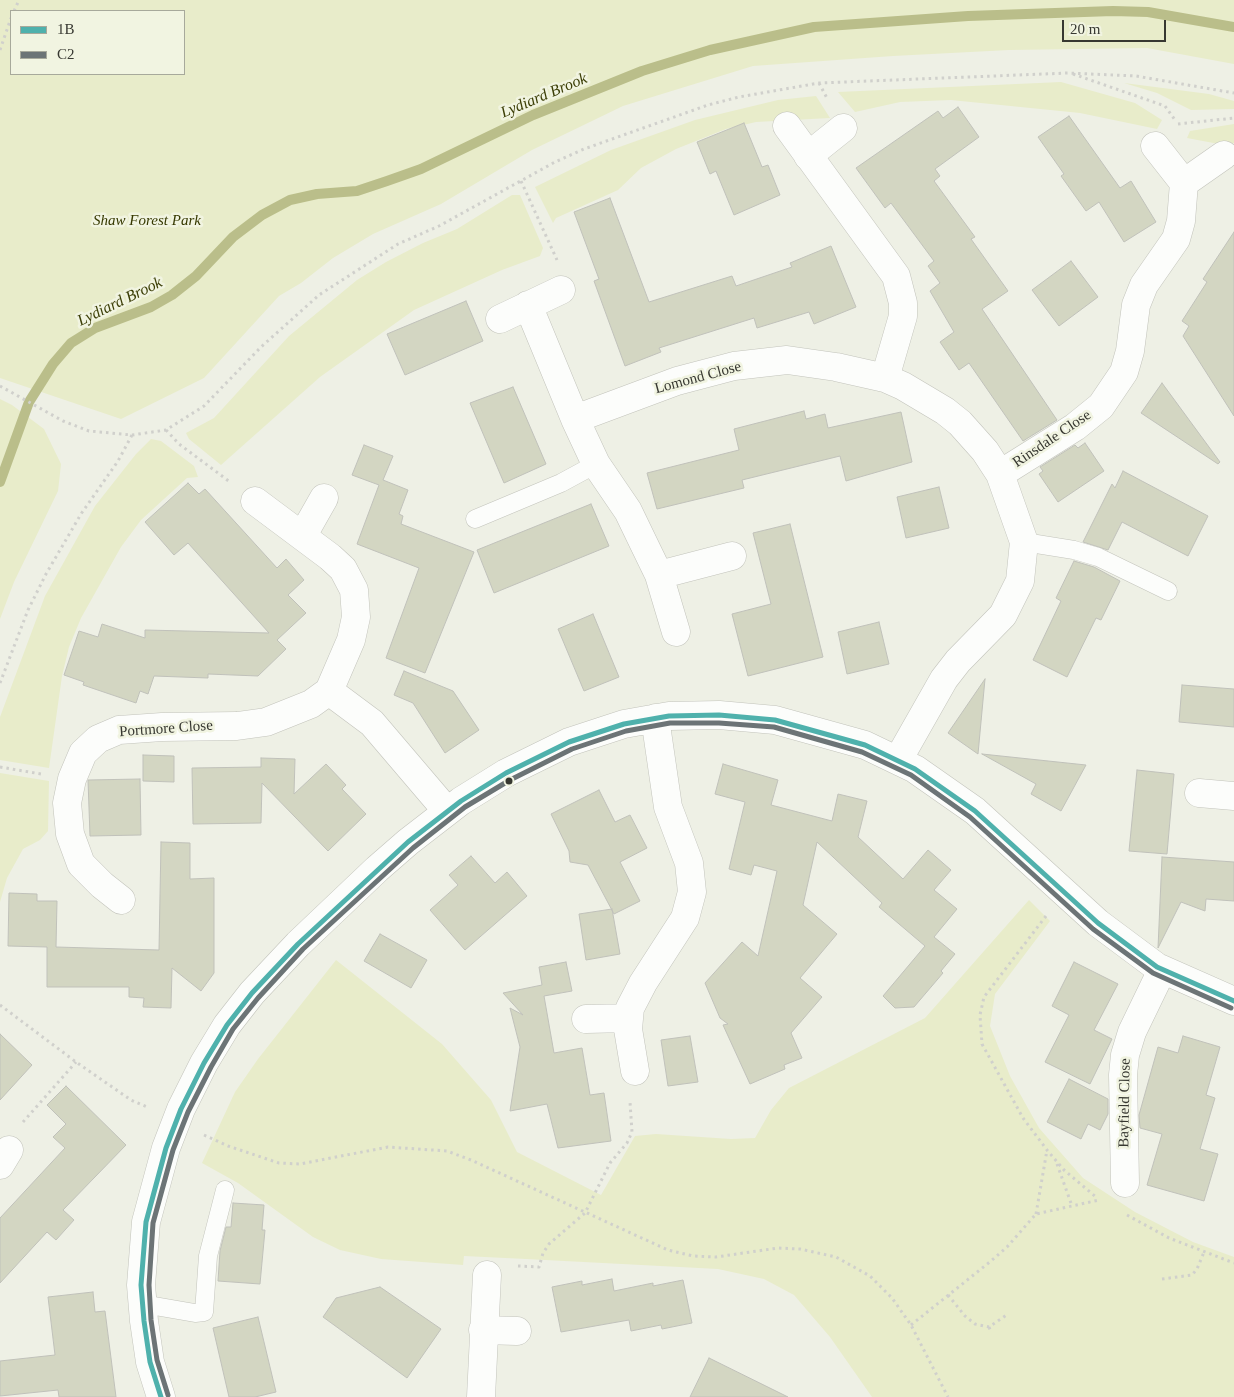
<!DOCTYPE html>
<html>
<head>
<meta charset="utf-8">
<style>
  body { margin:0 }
  #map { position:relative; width:1234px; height:1397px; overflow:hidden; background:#eef0e5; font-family:"Times New Roman",serif }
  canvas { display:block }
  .legend { position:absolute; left:10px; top:10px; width:175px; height:65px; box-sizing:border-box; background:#f1f4e1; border:1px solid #a7a99b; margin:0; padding:6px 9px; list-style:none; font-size:15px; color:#373831 }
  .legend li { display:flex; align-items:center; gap:10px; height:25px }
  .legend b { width:25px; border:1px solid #a7a99b }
  .scale { position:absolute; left:1062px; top:20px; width:104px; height:22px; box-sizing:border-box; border:2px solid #373831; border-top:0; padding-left:6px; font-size:15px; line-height:18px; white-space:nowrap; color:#373831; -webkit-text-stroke:4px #f1f4e1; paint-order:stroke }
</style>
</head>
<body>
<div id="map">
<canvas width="1234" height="1397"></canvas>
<ul class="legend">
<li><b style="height:6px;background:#4fb1ac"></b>1B</li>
<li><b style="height:6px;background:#6c7476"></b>C2</li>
</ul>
<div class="scale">20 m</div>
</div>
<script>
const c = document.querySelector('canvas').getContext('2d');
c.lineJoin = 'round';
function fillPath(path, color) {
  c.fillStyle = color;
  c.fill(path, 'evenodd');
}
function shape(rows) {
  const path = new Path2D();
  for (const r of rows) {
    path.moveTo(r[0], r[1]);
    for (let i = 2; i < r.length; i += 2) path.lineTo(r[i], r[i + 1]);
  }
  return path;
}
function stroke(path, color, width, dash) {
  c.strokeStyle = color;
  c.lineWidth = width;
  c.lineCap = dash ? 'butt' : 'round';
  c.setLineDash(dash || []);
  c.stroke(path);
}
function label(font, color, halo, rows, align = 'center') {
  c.font = font + ' "Times New Roman",serif';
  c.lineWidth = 5;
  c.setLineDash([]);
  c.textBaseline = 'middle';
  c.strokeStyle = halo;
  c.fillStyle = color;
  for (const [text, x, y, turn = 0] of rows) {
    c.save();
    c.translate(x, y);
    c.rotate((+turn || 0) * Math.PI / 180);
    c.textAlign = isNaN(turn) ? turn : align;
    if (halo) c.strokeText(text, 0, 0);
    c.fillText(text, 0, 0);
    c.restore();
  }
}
const green = shape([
  [0,0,1234,0,1234,64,1147,48,1009,50,893,56,753,66,623,106,532,150,441,204,373,234,333,258,301,283,279,296,204,378,121,419,0,378],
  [11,11,184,11,184,74,11,74],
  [1061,82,1135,103,1162,120,1157,129,1080,113,951,100,900,102,855,112,838,92],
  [1124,83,1209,94,1234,101,1234,109,1191,110,1157,93],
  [816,96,830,118,756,122,726,129,676,149,641,168,618,190,556,218,553,223,535,187,611,150,695,120,778,100],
  [1234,124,1234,143,1224,145,1187,138,1190,131],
  [512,195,520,195,543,248,540,256,502,270,414,310,320,377,221,465,189,439,186,433,214,418,289,336,357,280,386,262,423,243,457,229],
  [0,399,12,405,44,429,61,464,58,491,14,582,0,619],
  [151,439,161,441,194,466,198,477,187,478,141,520,121,547,81,618,69,647,62,676,49,768,0,760,0,717,45,596,95,506,136,454],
  [0,773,49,781,48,831,40,840,23,849,7,878,0,902],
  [1029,900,1050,921,995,994,990,1026,1010,1076,1039,1128,1083,1178,1135,1212,1193,1242,1234,1257,1234,1397,872,1397,830,1337,794,1295,764,1279,718,1269,526,1259,464,1256,463,1265,381,1259,340,1250,313,1237,238,1183,202,1163,235,1092,258,1059,336,960,442,1044,491,1100,517,1152,601,1195,635,1136,656,1134,731,1139,755,1138,771,1110,789,1088,925,1018]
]);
const stream = shape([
  [0,482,29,402,53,364,71,343,95,328,151,307,172,295,196,276,233,237,262,215,290,200,317,194,357,191,387,181,421,169,533,115,642,71,710,50,814,27,968,16,1113,11,1148,12,1234,27]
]);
const building = shape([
  [958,107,979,137,935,169,940,176,934,181,975,237,971,239,1008,291,982,309,1057,420,1023,441,969,363,959,370,940,342,954,332,930,291,940,283,928,266,934,261,891,203,885,208,856,168,938,111,943,118,958,107],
  [1069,116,1120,188,1131,181,1156,222,1124,242,1099,202,1086,211,1061,176,1064,174,1038,137,1069,116],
  [744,123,762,167,768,165,780,195,734,215,716,171,710,174,697,142,744,123],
  [610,198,649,302,732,276,736,286,792,267,790,263,831,246,856,307,814,324,809,312,757,328,754,318,659,348,661,352,625,366,594,281,599,279,574,212,610,198],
  [1234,232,1234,416,1183,336,1189,326,1182,321,1207,282,1203,279,1234,232],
  [1071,261,1098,297,1059,326,1032,290,1071,261],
  [466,301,483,341,405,375,387,334,466,301],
  [1162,383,1220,462,1218,464,1141,413,1162,383],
  [513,387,546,464,504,483,470,403,513,387],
  [804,411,806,419,825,414,828,428,901,412,912,462,846,481,840,456,742,480,744,488,657,509,647,473,739,450,734,429,804,411],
  [1085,443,1104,471,1058,502,1039,474,1043,471,1040,467,1075,445,1078,448,1085,443],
  [364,445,393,456,383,480,408,490,399,514,403,516,401,524,474,552,425,673,386,658,419,568,357,544,379,485,352,475,364,445],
  [1123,471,1208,516,1188,556,1122,522,1108,550,1083,542,1112,484,1115,488,1123,471],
  [188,483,199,494,205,489,277,568,286,559,304,580,288,595,306,613,277,640,286,649,258,676,208,674,208,678,154,676,148,694,140,691,136,703,83,685,84,682,64,675,79,631,98,637,102,624,145,638,145,630,269,633,188,543,174,555,145,522,188,483],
  [939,487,949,528,906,538,897,497,939,487],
  [591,504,609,546,494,593,477,550,591,504],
  [790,524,823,657,748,676,732,614,771,604,753,533,790,524],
  [1074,561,1094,567,1120,581,1101,620,1096,618,1067,677,1033,660,1061,601,1056,598,1074,561],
  [593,614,619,677,584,691,558,629,593,614],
  [879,622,889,664,847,674,838,632,879,622],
  [404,671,453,691,479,730,445,753,413,703,394,695,404,671],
  [985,679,978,754,948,733,985,679],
  [1182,685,1234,689,1234,727,1179,722,1182,685],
  [982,754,1086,765,1061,811,1031,794,1036,784,982,754],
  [143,755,174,756,174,782,143,781,143,755],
  [261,758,295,759,294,794,326,764,346,785,342,789,366,814,328,851,262,783,261,823,193,824,192,768,261,767,261,758],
  [723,764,778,780,771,805,832,821,838,794,867,801,858,837,903,879,928,850,951,870,934,890,957,909,934,937,955,954,941,971,943,973,914,1007,895,1008,883,996,925,946,879,907,882,903,817,842,803,905,837,934,800,978,822,997,791,1033,802,1058,784,1065,785,1069,750,1084,723,1025,728,1024,720,1018,705,983,742,942,758,956,777,871,754,865,751,875,729,869,745,802,715,794,723,764],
  [1137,770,1174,774,1167,854,1129,851,1137,770],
  [140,779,141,835,90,836,88,780,140,779],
  [599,790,615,822,630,815,647,848,620,862,640,901,614,914,588,865,570,862,569,851,551,814,599,790],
  [161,842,190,843,190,879,214,878,214,973,201,991,172,968,171,1008,143,1007,144,998,129,997,129,987,47,987,47,947,8,946,9,893,37,894,37,901,57,901,56,947,159,950,161,842],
  [471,856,495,883,507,872,527,896,465,950,430,910,458,885,449,875,471,856],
  [1162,857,1234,862,1234,901,1206,899,1205,911,1181,902,1158,948,1162,857],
  [612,909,620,954,586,960,579,914,612,909],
  [380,934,427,960,411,988,364,961,380,934],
  [566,962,572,991,544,996,554,1053,582,1048,590,1095,604,1093,611,1141,558,1148,547,1104,510,1111,520,1047,510,1008,523,1015,503,993,542,985,539,967,566,962],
  [1074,962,1118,984,1094,1030,1112,1039,1090,1084,1045,1062,1069,1015,1052,1006,1074,962],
  [0,1034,32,1065,0,1100,0,1034],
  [690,1036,698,1082,668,1086,661,1040,690,1036],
  [1183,1036,1220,1047,1206,1095,1215,1098,1200,1149,1218,1154,1204,1201,1147,1185,1162,1134,1140,1128,1139,1115,1158,1047,1178,1053,1183,1036],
  [1069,1079,1108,1099,1108,1114,1100,1130,1088,1124,1081,1139,1047,1122,1069,1079],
  [66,1086,126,1145,63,1210,74,1220,56,1240,47,1232,0,1283,0,1218,65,1148,53,1137,66,1124,47,1105,66,1086],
  [233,1203,264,1205,262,1230,265,1230,260,1284,218,1281,220,1251,226,1227,231,1227,233,1203],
  [612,1279,614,1291,653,1283,653,1286,683,1280,692,1323,662,1329,661,1325,631,1331,629,1320,561,1332,552,1287,582,1281,582,1285,612,1279],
  [380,1287,441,1329,407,1378,323,1317,336,1298,380,1287],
  [93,1292,95,1312,105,1311,116,1397,59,1397,58,1390,0,1396,0,1361,55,1355,48,1297,93,1292],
  [258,1317,276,1392,255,1397,229,1397,213,1328,258,1317],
  [709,1358,788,1397,690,1397,709,1358]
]);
const path = shape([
  [14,11,19,0],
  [0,50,11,18],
  [1073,74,1165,106,1175,120],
  [819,83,828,100],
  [1178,124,1234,118],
  [521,181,557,260],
  [0,386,63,421,89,431,132,435,166,430,204,406,261,347,319,295,398,244,439,226,555,162,584,149,708,105,739,97,819,83,1068,73,1136,76,1234,93],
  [166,430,179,444,230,482],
  [0,683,28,610,46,574,81,514,118,461,132,435],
  [0,767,41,774],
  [1046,916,984,997,980,1015,982,1044,1023,1118,1047,1150,1064,1170,1096,1197],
  [0,1005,76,1062,131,1100,147,1107],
  [23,1122,76,1062],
  [204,1135,228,1146,279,1163,300,1164,388,1147,447,1151,471,1160,668,1250,693,1256,716,1257,778,1248,800,1249,836,1257,870,1276,892,1298,911,1325,948,1397],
  [1057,1164,1072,1206],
  [1036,1214,1047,1150],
  [1127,1215,1169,1238,1234,1263],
  [518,1266,539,1267,543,1253,549,1244,585,1213,610,1163,627,1143,632,1132,630,1102],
  [1162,1279,1192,1275,1197,1269,1204,1252],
  [948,1295,965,1316,975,1324,989,1327,1008,1314],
  [911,1325,991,1261,1007,1247,1036,1214,1099,1200],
  [989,1327,991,1332]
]);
const lane = shape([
  [475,519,561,483,596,464],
  [1024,542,1074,550,1098,557,1168,591],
  [143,1304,195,1313,204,1312,208,1256,225,1190]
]);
const street = shape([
  [787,126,896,276,903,303,903,316,885,378],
  [808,156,843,128],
  [1184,183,1224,155],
  [528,305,575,419,677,381,734,366,787,360,836,367,885,378,903,386,945,411,960,423,985,451,1000,474,1024,542,1020,581,1003,615,958,661,944,679,898,760],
  [500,319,561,290],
  [575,419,596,464,628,511,642,540,659,575,676,632],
  [1000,474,1075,427,1101,406,1124,372,1130,351,1136,305,1144,285,1176,239,1181,221,1184,183,1155,146],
  [255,501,330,557,343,569,354,590,356,617,351,640,329,691],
  [303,535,324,498],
  [659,575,732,556],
  [1199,793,1234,796],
  [121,900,102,885,81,864,70,834,67,803,72,779,83,753,98,739,119,730,162,727,237,726,266,722,311,704,329,691,372,723,447,811],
  [586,1019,628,1018],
  [635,1071,628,1029,630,1008,643,983,685,918,692,892,689,863,668,807,655,718],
  [0,1165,9,1150],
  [1125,1183,1123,1075,1125,1055,1132,1032,1162,970],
  [483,1330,517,1331],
  [161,1397,150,1362,144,1321,141,1285,146,1222,166,1148,181,1109,204,1063,227,1025,252,993,298,944,377,869,408,842,461,801,506,773,569,742,624,724,669,716,719,715,775,720,865,745,915,769,975,811,1098,923,1157,967,1234,1001],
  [481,1397,487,1275]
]);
const bus1 = shape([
  [161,1397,150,1362,144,1321,141,1285,146,1222,166,1148,181,1109,204,1063,227,1025,252,993,298,944,408,842,461,801,506,773,569,742,624,724,669,716,719,715,775,720,865,745,915,769,975,811,1098,923,1157,967,1234,1001]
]);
const bus2 = shape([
  [168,1395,157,1360,151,1320,149,1285,153,1223,173,1150,188,1112,211,1067,233,1029,258,998,303,949,413,848,465,807,510,780,572,749,626,731,670,723,719,723,774,727,862,752,911,775,970,817,1093,929,1153,973,1231,1008]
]);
const markers = [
  [509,781,4.5,"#373831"]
];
const parkNames = [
  ["Shaw Forest Park",147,221]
];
const streetNames = [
  ["Lomond Close",698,378,-15],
  ["Rinsdale Close",1052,439,-34],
  ["Portmore Close",166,729,-4],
  ["Bayfield Close",1125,1103,-89]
];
const waterNames = [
  ["Lydiard Brook",544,96,-23],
  ["Lydiard Brook",120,302,-26]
];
fillPath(green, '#e8ecca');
stroke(stream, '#babe8a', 10);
fillPath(building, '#d3d6c2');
stroke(building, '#c0c1ba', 1);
stroke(lane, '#c2c3bb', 19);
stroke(street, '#c2c3bb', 29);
stroke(path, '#d0d0cc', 3, [2.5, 4]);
stroke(lane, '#fcfdfb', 18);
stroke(street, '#fcfdfb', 28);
stroke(bus1, '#4fb1ac', 5);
stroke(bus2, '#6c7476', 5);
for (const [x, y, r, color] of markers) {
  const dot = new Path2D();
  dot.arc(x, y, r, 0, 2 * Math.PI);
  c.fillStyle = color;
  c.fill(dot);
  stroke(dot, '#f1f4e1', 2);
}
label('italic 15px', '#363900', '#f1f4e1', parkNames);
label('15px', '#373831', '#f1f4e1', streetNames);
label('italic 16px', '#3c3f07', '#f1f4e1', waterNames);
</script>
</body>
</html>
